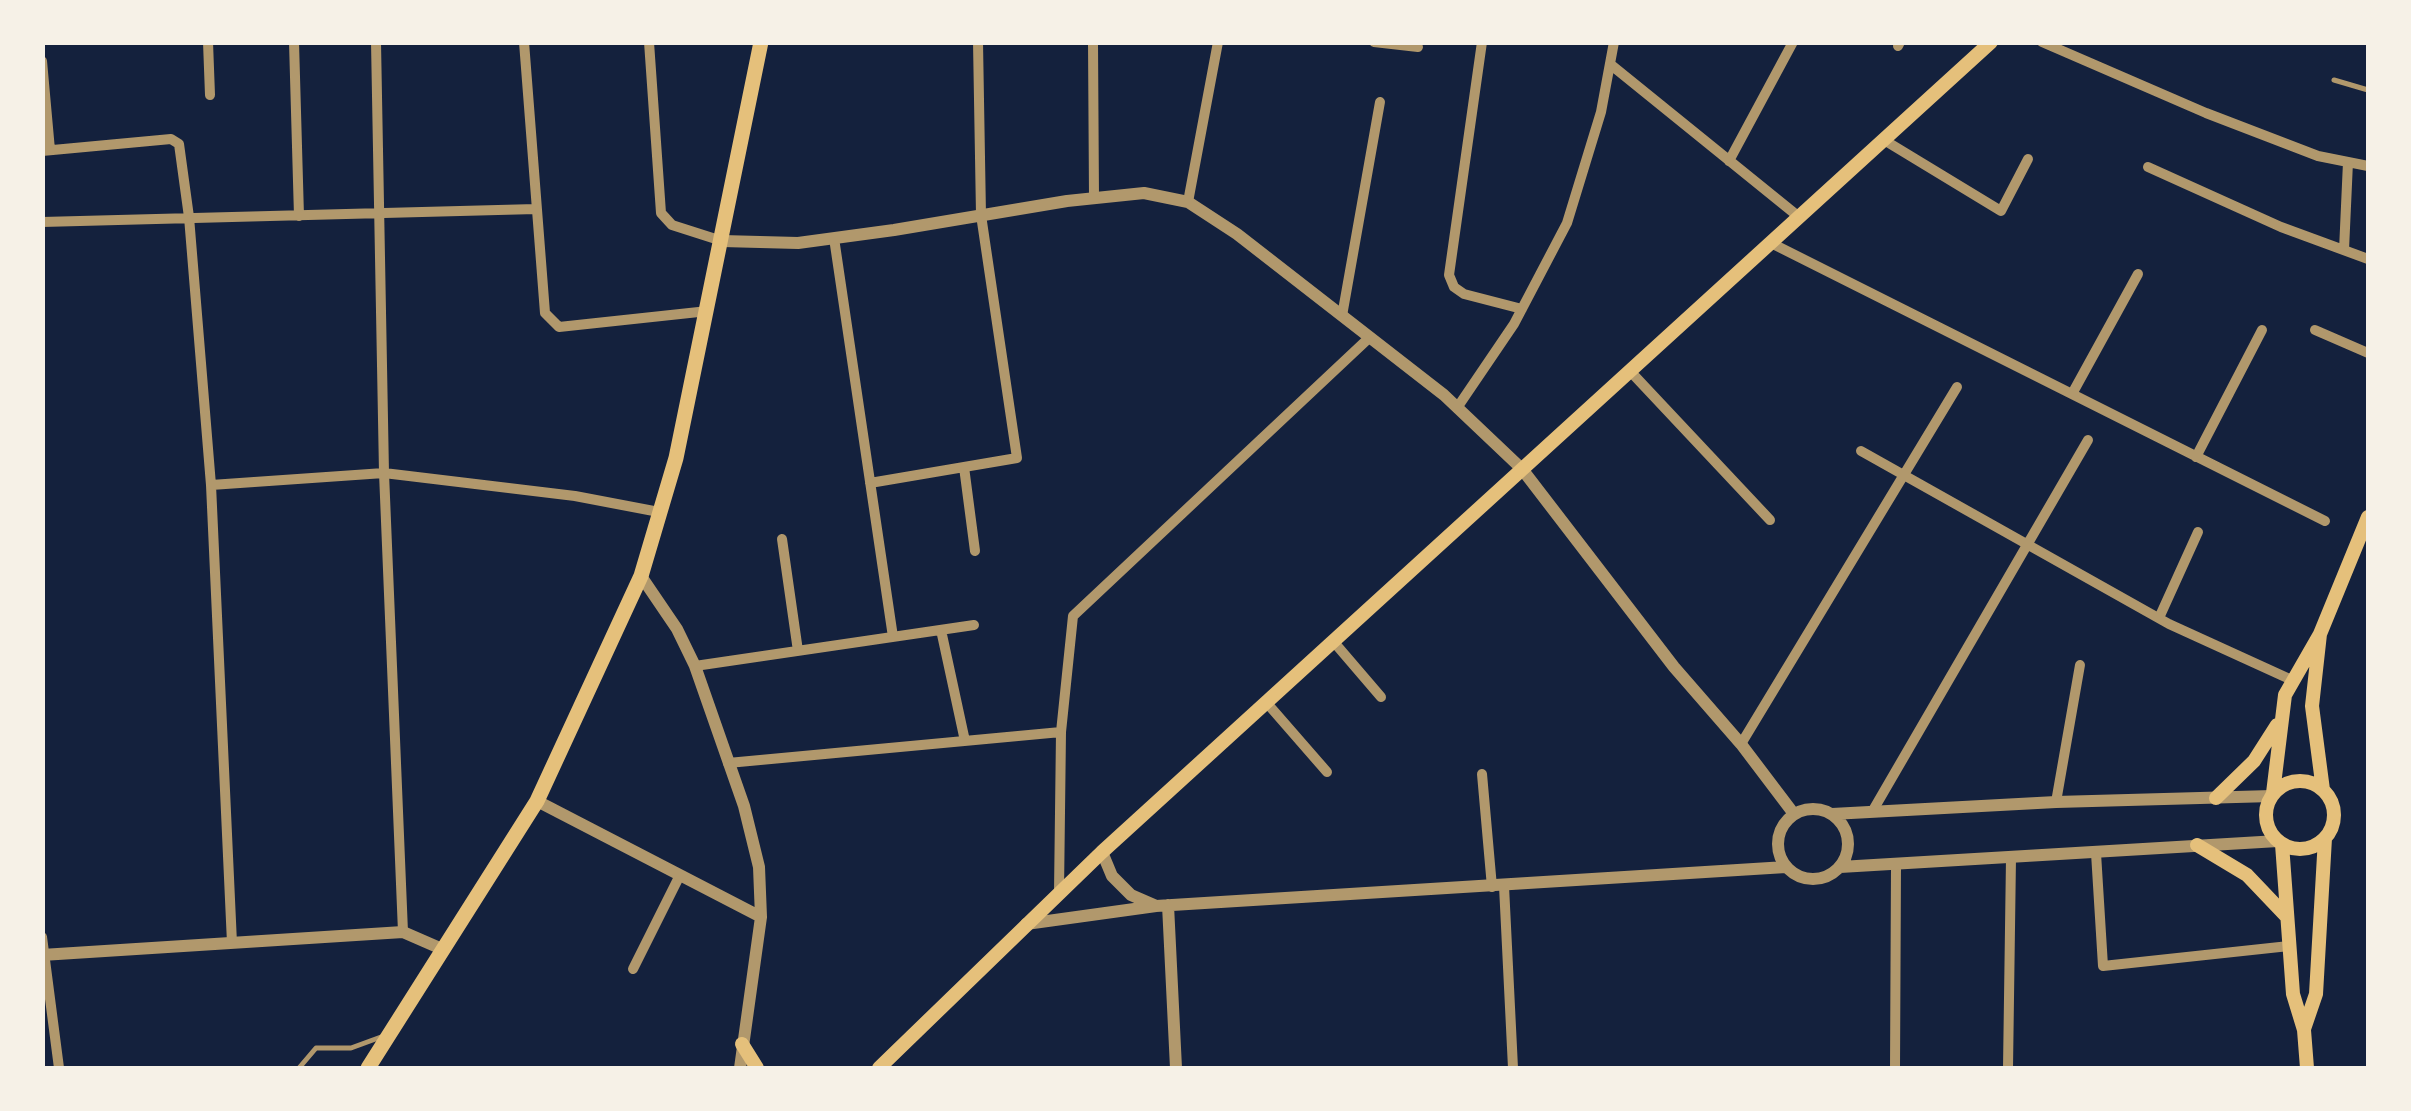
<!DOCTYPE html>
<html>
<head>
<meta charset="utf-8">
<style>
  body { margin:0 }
  #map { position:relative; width:2411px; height:1111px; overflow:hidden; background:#14213d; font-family:"Noto Serif",serif }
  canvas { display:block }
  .frame { position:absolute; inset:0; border:45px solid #f6f1e7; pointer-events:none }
</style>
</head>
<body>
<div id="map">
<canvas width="2411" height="1111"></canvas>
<div class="frame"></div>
</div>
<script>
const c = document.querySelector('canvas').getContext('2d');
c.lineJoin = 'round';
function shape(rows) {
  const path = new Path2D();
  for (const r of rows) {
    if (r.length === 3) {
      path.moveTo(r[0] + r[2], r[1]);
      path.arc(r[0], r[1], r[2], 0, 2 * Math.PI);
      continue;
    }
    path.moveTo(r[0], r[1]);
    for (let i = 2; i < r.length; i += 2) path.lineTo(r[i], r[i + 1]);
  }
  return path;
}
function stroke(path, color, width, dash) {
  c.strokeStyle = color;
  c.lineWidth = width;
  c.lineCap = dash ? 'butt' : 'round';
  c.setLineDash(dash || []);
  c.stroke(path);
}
const service = shape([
  [2334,80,2368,90],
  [299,1068,316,1048,351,1048,381,1037]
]);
const minor = shape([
  [208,42,210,95],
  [294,42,299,216],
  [376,42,384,473,403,932],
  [524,42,545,313,559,327,708,311],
  [649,42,661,213,672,225,722,241],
  [1093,42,1094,198],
  [1374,42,1418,47],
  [1482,42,1449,275,1454,287,1464,294,1522,309],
  [2042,42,2206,113,2318,156,2368,166],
  [1898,46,1900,42],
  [42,61,50,150],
  [1610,64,1799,217],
  [1884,140,2001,211,2028,159],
  [42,151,171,139,179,144,189,217,211,485,232,943],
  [1729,161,1793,42],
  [2148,167,2281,227,2368,259],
  [1188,202,1218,42],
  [42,222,536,209],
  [834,238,893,637],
  [1771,243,2325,521],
  [2344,250,2348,162],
  [1342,316,1380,102],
  [2315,330,2368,353],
  [1630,371,1770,520],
  [2072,394,2138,274],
  [1457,408,1514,324,1567,223,1601,112,1614,42],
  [1861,451,2169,624,2294,681],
  [2196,457,2262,330],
  [964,467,975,551],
  [870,483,1017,458,981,215,978,42],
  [211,485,384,473,575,496,659,512],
  [782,539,798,651],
  [2159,618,2198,532],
  [941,630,965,741],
  [1333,641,1381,697],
  [695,666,974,625],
  [1266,702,1327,772],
  [1741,744,1957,387],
  [728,763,1061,732],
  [1482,774,1492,887],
  [2056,802,2080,665],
  [1872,812,2088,440],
  [2096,853,2103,966,2289,946],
  [1504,886,1513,1068],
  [1059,892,1061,732,1073,616,1370,337],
  [42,937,59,1068],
  [633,969,680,875],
  [1895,1068,1896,866],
  [2008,1068,2011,858]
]);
const tertiary = shape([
  [722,241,798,243,894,230,1067,201,1144,193,1188,202,1237,234,1444,395,1522,469,1674,667,1741,744,1794,814],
  [641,576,677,629,695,666,744,806,759,867,761,917,740,1068],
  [537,801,761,917],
  [1813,844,35],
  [1832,814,2056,802,2272,796],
  [1102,852,1112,876,1131,895,1154,905],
  [1840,867,2278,841],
  [1168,905,1176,1068],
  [1026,924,1156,906,1786,867],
  [42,955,403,932,442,949]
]);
const secondary = shape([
  [2320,634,2368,517],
  [2300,815,34],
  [2273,793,2285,695,2320,634,2312,706,2323,790],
  [2216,798,2254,761,2277,725],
  [2282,844,2293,994,2304,1030,2307,1068],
  [2197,845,2247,875,2287,917],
  [2304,1029,2316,994,2325,838],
  [742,1044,757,1068],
  [879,1068,1102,852,1991,42]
]);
const primary = shape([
  [368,1068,537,801,641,576,676,458,761,42]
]);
stroke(service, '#b1986c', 5);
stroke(minor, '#b1986c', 10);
stroke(tertiary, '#b1986c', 12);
stroke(secondary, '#e5c07b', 14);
stroke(primary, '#e5c07b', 15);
</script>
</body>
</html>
